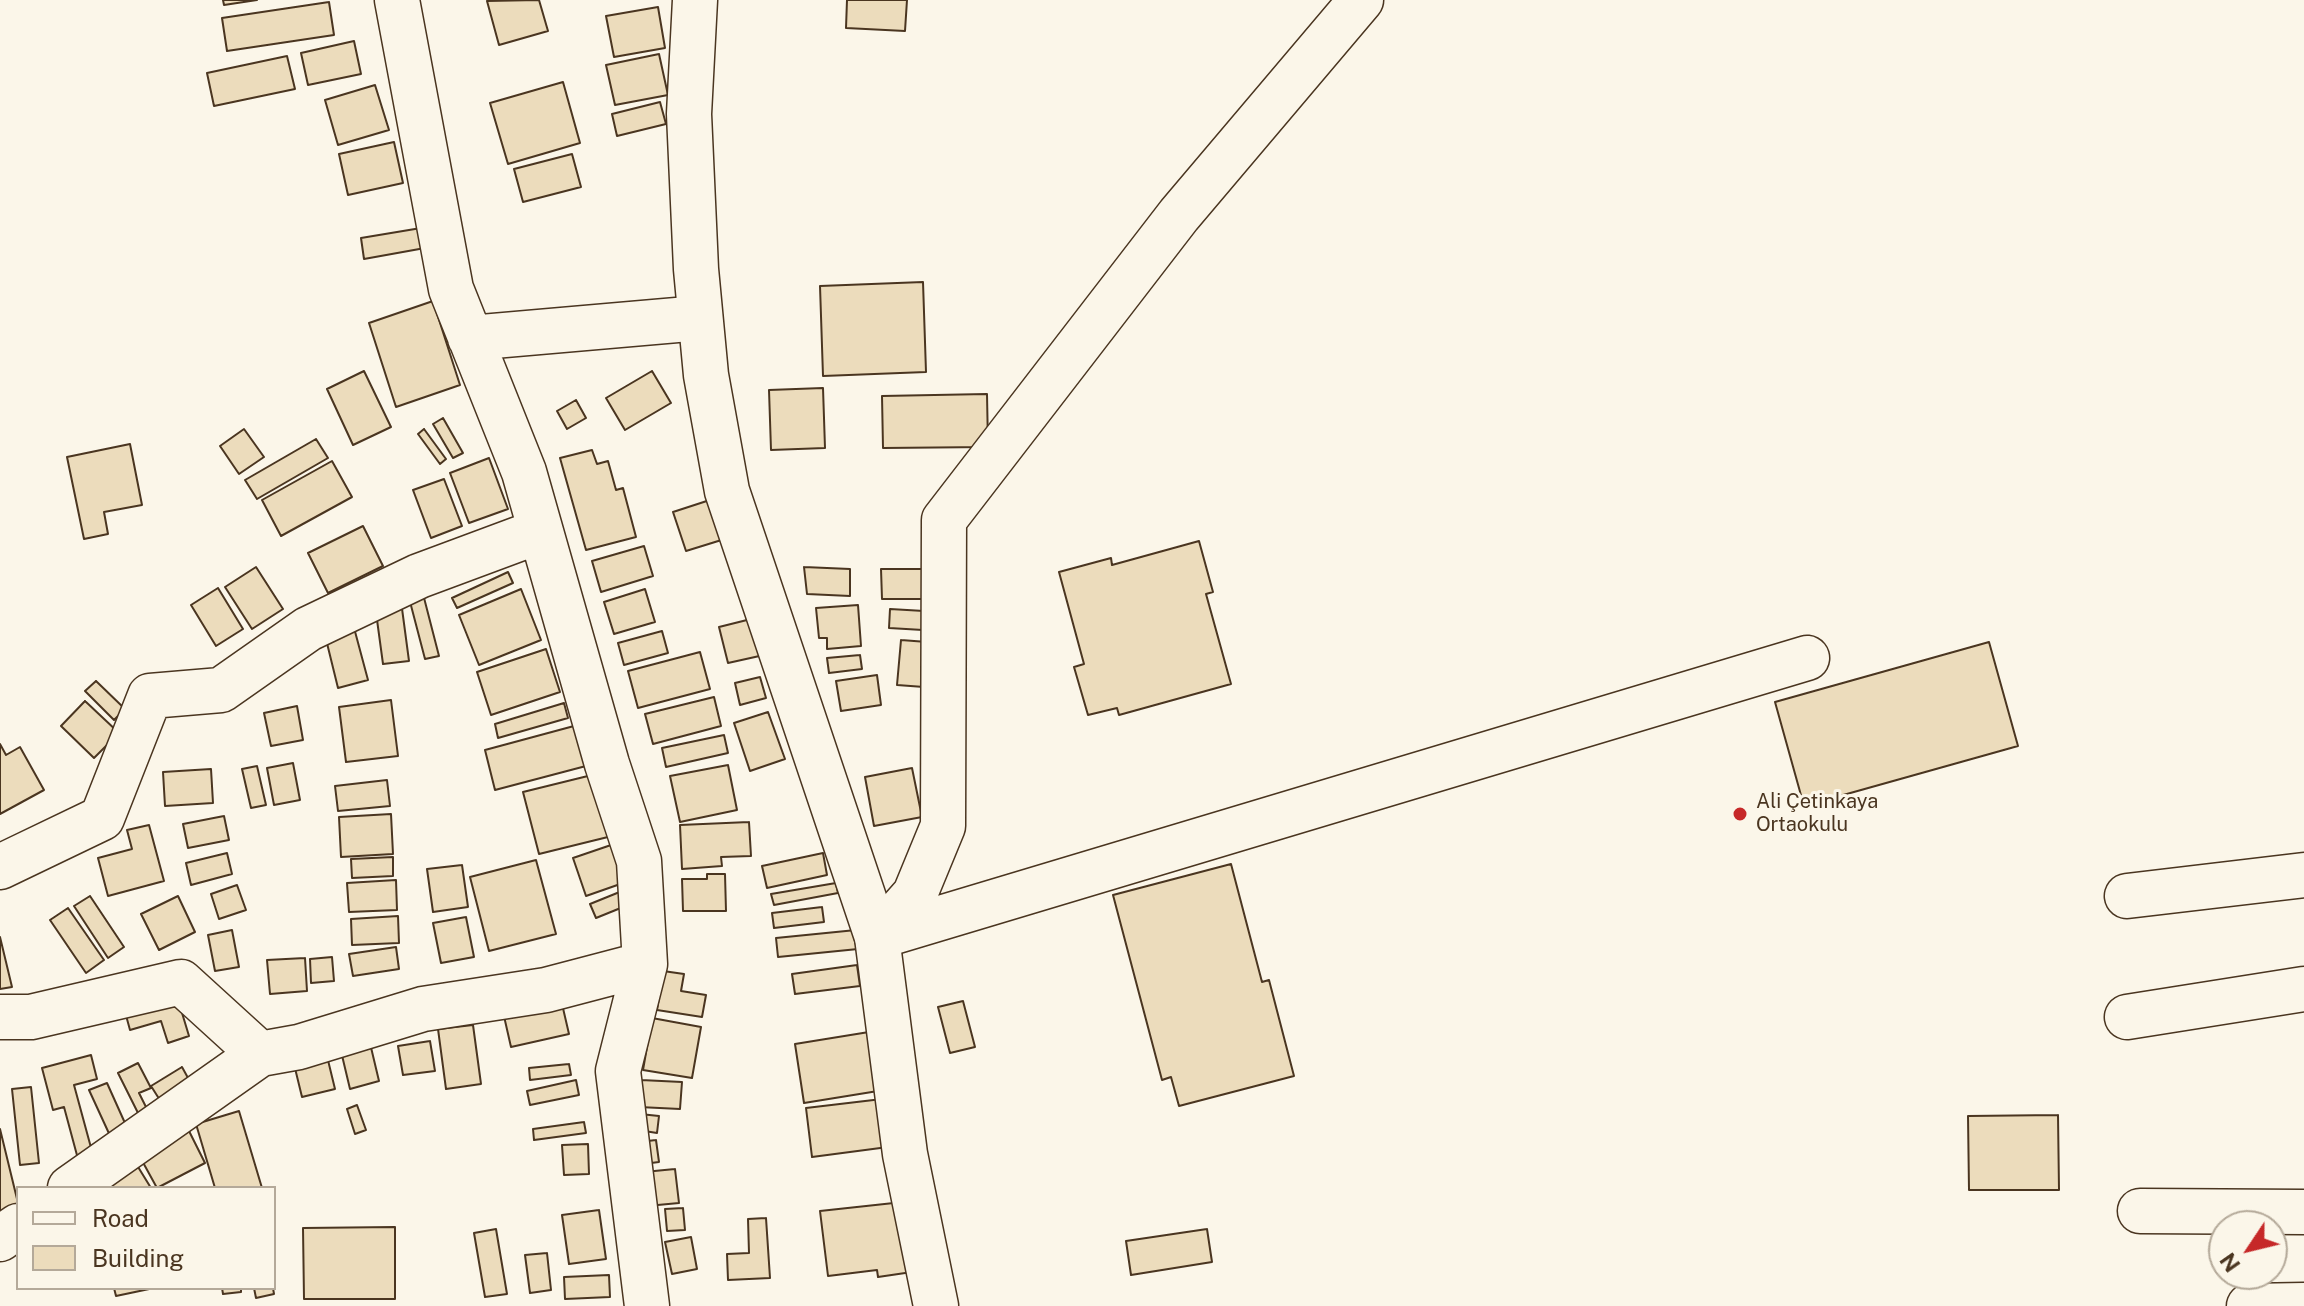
<!DOCTYPE html>
<html>
<head>
<meta charset="utf-8">
<style>
  body { margin:0 }
  #map { position:relative; width:2304px; height:1306px; overflow:hidden; background:#fbf6e9; font-family:"Public Sans",sans-serif }
  canvas { display:block }
  .legend { position:absolute; left:16px; top:1186px; width:260px; height:104px; box-sizing:border-box; background:#fbf6e9; border:2px solid #b4a999; margin:0; padding:10px 14px; list-style:none; font-size:24px; color:#4a3520 }
  .legend li { display:flex; align-items:center; gap:16px; height:40px }
  .legend b { width:40px; border:2px solid #b4a999 }
  .north { position:absolute; left:2208px; top:1210px; width:80px; height:80px; box-sizing:border-box; background:#fbf6e9; border:2px solid #b4a999; border-radius:50%; rotate:235deg; font-size:22px; font-weight:700; line-height:32px; text-align:center; color:#4a3520 }
  .north::after { content:''; display:block; margin:auto; width:28px; height:36px; background:#c62828; clip-path:polygon(50% 0,100% 100%,50% 72%,0 100%) }
</style>
</head>
<body>
<div id="map">
<canvas width="2304" height="1306"></canvas>
<ul class="legend">
<li><b style="height:10px;background:#fbf6e9"></b>Road</li>
<li><b style="height:22px;background:#ecdcbc"></b>Building</li>
</ul>
<div class="north">N</div>
</div>
<script>
const c = document.querySelector('canvas').getContext('2d');
c.lineJoin = 'round';
function fillPath(path, color) {
  c.fillStyle = color;
  c.fill(path, 'evenodd');
}
function shape(rows) {
  const path = new Path2D();
  for (const r of rows) {
    path.moveTo(r[0], r[1]);
    for (let i = 2; i < r.length; i += 2) path.lineTo(r[i], r[i + 1]);
  }
  return path;
}
function stroke(path, color, width, dash) {
  c.strokeStyle = color;
  c.lineWidth = width;
  c.lineCap = dash ? 'butt' : 'round';
  c.setLineDash(dash || []);
  c.stroke(path);
}
function label(font, color, halo, rows, align = 'center') {
  c.font = font + ' "Public Sans",sans-serif';
  c.lineWidth = 6;
  c.setLineDash([]);
  c.textBaseline = 'middle';
  c.strokeStyle = halo;
  c.fillStyle = color;
  for (const [text, x, y, turn = 0] of rows) {
    c.save();
    c.translate(x, y);
    c.rotate((+turn || 0) * Math.PI / 180);
    c.textAlign = isNaN(turn) ? turn : align;
    if (halo) c.strokeText(text, 0, 0);
    c.fillText(text, 0, 0);
    c.restore();
  }
}
const building = shape([
  [223,0,257,0,224,5,223,0],
  [539,0,548,31,499,45,487,1,539,0],
  [847,0,907,0,905,31,846,28,847,0],
  [329,2,334,35,227,51,222,18,329,2],
  [658,7,665,48,614,57,606,16,658,7],
  [354,41,361,74,308,85,301,53,354,41],
  [659,54,668,95,615,105,606,65,659,54],
  [287,56,295,89,214,106,207,73,287,56],
  [563,82,580,143,508,164,490,103,563,82],
  [375,85,389,130,338,145,325,100,375,85],
  [660,102,666,124,617,136,612,114,660,102],
  [394,142,403,183,348,195,339,154,394,142],
  [572,154,581,187,523,202,514,169,572,154],
  [421,228,425,248,364,259,361,238,421,228],
  [923,282,926,372,823,376,820,286,923,282],
  [433,301,460,385,396,407,369,323,433,301],
  [364,371,391,427,353,445,327,389,364,371],
  [652,371,671,403,625,430,606,398,652,371],
  [823,388,825,448,771,450,769,390,823,388],
  [987,394,988,447,883,448,882,396,987,394],
  [576,400,586,418,567,429,557,411,576,400],
  [443,418,463,453,453,458,433,424,443,418],
  [244,429,264,457,239,474,220,446,244,429],
  [424,429,446,459,440,464,418,434,424,429],
  [316,439,328,458,257,499,245,480,316,439],
  [130,444,142,505,104,512,108,534,84,539,67,457,130,444],
  [592,450,597,464,608,461,616,490,623,488,636,537,586,550,560,458,592,450],
  [489,458,508,509,469,523,450,473,489,458],
  [332,461,352,497,281,536,262,500,332,461],
  [444,479,462,526,431,538,413,490,444,479],
  [716,498,728,538,686,551,673,512,716,498],
  [363,526,383,566,328,593,308,553,363,526],
  [1199,541,1213,592,1206,594,1231,684,1119,715,1117,708,1088,715,1074,667,1084,664,1059,572,1111,558,1112,565,1199,541],
  [644,546,653,576,601,592,592,561,644,546],
  [256,567,283,609,252,629,225,587,256,567],
  [804,567,850,569,850,596,807,594,804,567],
  [881,569,928,569,929,599,882,599,881,569],
  [508,572,513,583,457,608,452,598,508,572],
  [218,588,243,629,216,646,191,605,218,588],
  [521,589,541,640,479,665,459,615,521,589],
  [645,589,655,622,614,634,604,602,645,589],
  [422,590,439,656,425,659,408,594,422,590],
  [401,601,409,661,383,664,375,605,401,601],
  [858,605,861,646,827,649,827,638,819,638,816,608,858,605],
  [890,609,924,611,923,630,889,628,890,609],
  [755,618,764,655,728,663,719,627,755,618],
  [353,624,368,680,338,688,324,631,353,624],
  [662,631,668,653,624,665,618,643,662,631],
  [901,640,927,642,924,687,897,685,901,640],
  [1989,642,2018,746,1804,806,1775,702,1989,642],
  [546,649,560,692,491,715,477,672,546,649],
  [700,652,710,689,638,708,628,671,700,652],
  [860,655,862,669,829,673,827,658,860,655],
  [877,675,881,705,841,711,836,681,877,675],
  [760,677,766,698,740,705,735,683,760,677],
  [96,681,125,709,114,720,85,691,96,681],
  [714,697,721,726,653,744,645,714,714,697],
  [391,700,398,756,346,762,339,707,391,700],
  [85,701,119,733,94,758,61,726,85,701],
  [564,703,568,718,498,738,495,724,564,703],
  [297,706,303,740,271,746,264,713,297,706],
  [768,712,785,759,750,771,734,723,768,712],
  [574,726,586,766,495,790,485,750,574,726],
  [724,735,728,753,666,767,662,748,724,735],
  [0,744,6,755,20,747,44,790,0,814,0,744],
  [293,763,300,800,274,805,267,768,293,763],
  [728,765,737,810,680,822,670,776,728,765],
  [257,766,266,805,251,808,242,769,257,766],
  [912,768,922,817,874,826,865,777,912,768],
  [211,769,213,803,165,806,163,772,211,769],
  [596,774,612,836,539,854,523,792,596,774],
  [387,780,390,806,338,811,335,786,387,780],
  [391,814,393,854,341,857,339,817,391,814],
  [224,816,229,840,188,848,183,824,224,816],
  [749,822,751,856,721,857,722,866,682,869,680,825,749,822],
  [149,825,164,881,108,896,98,858,132,849,127,830,149,825],
  [614,844,626,882,586,896,573,858,614,844],
  [227,853,232,874,191,885,186,863,227,853],
  [823,853,827,875,767,888,762,866,823,853],
  [393,857,393,876,352,878,351,859,393,857],
  [536,860,556,934,489,951,470,877,536,860],
  [1231,864,1262,982,1269,980,1294,1076,1179,1106,1171,1077,1162,1080,1113,895,1231,864],
  [462,865,468,907,433,912,427,869,462,865],
  [707,874,725,874,726,911,683,911,682,879,707,879,707,874],
  [396,880,397,910,349,912,347,883,396,880],
  [836,883,838,893,774,905,771,894,836,883],
  [237,885,246,910,219,919,211,894,237,885],
  [627,889,633,903,596,918,590,904,627,889],
  [90,896,124,947,108,958,74,906,90,896],
  [178,896,195,932,159,950,141,914,178,896],
  [822,907,824,922,774,928,772,913,822,907],
  [68,908,104,960,86,973,50,920,68,908],
  [398,916,399,943,352,945,351,919,398,916],
  [466,917,474,957,441,963,433,923,466,917],
  [232,930,239,967,215,971,208,935,232,930],
  [856,930,858,949,778,957,776,938,856,930],
  [0,937,12,987,0,989,0,937],
  [396,947,399,969,353,976,349,954,396,947],
  [332,957,334,981,311,983,310,959,332,957],
  [305,958,307,991,270,994,267,960,305,958],
  [857,965,860,986,795,994,792,974,857,965],
  [663,971,684,974,681,991,706,995,702,1017,657,1010,663,971],
  [559,991,569,1034,511,1047,501,1003,559,991],
  [176,993,189,1036,168,1043,161,1021,130,1030,124,1008,176,993],
  [963,1001,975,1047,950,1053,938,1007,963,1001],
  [652,1018,701,1027,692,1078,643,1070,652,1018],
  [473,1025,481,1084,446,1089,438,1029,473,1025],
  [869,1032,878,1091,804,1103,795,1044,869,1032],
  [369,1039,379,1081,350,1089,340,1047,369,1039],
  [430,1041,435,1071,403,1075,398,1046,430,1041],
  [326,1052,335,1089,302,1097,293,1060,326,1052],
  [91,1055,97,1079,74,1085,93,1155,78,1159,64,1107,53,1110,42,1068,91,1055],
  [138,1063,151,1088,139,1093,150,1115,141,1119,118,1073,138,1063],
  [569,1064,571,1075,530,1080,529,1068,569,1064],
  [182,1067,193,1087,163,1105,151,1086,182,1067],
  [576,1080,579,1095,530,1105,527,1091,576,1080],
  [641,1080,682,1082,680,1109,639,1107,641,1080],
  [107,1083,129,1132,112,1140,89,1090,107,1083],
  [31,1087,39,1163,20,1165,12,1089,31,1087],
  [882,1099,888,1147,812,1157,806,1108,882,1099],
  [357,1105,366,1130,355,1134,347,1109,357,1105],
  [239,1111,262,1188,215,1188,196,1124,239,1111],
  [640,1114,659,1116,657,1133,638,1130,640,1114],
  [2058,1115,2059,1190,1969,1190,1968,1116,2058,1115],
  [584,1122,586,1133,534,1140,533,1129,584,1122],
  [0,1129,18,1203,18,1212,0,1216,0,1129],
  [189,1131,205,1163,157,1188,140,1157,189,1131],
  [656,1140,659,1162,643,1164,639,1142,656,1140],
  [588,1144,589,1174,564,1175,562,1145,588,1144],
  [135,1162,151,1188,107,1188,135,1162],
  [675,1169,679,1203,647,1206,644,1172,675,1169],
  [903,1202,912,1272,878,1277,877,1270,828,1276,820,1211,903,1202],
  [683,1208,685,1230,667,1231,665,1209,683,1208],
  [599,1210,606,1259,569,1264,562,1215,599,1210],
  [766,1218,770,1278,728,1280,727,1254,749,1253,748,1219,766,1218],
  [395,1227,395,1299,304,1299,303,1228,395,1227],
  [496,1229,507,1294,485,1297,474,1233,496,1229],
  [1207,1229,1212,1262,1131,1275,1126,1241,1207,1229],
  [691,1237,697,1269,672,1274,665,1242,691,1237],
  [547,1253,551,1290,530,1293,525,1255,547,1253],
  [609,1275,610,1297,565,1299,564,1277,609,1275],
  [114,1288,154,1288,116,1296,114,1288],
  [222,1288,241,1288,241,1292,223,1294,222,1288],
  [254,1288,273,1288,274,1294,256,1298,254,1288]
]);
const minor = shape([
  [397,0,451,289,524,472,607,764,639,861,645,964,618,1071,647,1306],
  [470,338,700,318],
  [0,867,102,818,150,696,221,690,308,629,419,576,540,531],
  [2127,896,2304,875],
  [877,937,915,894,943,826,944,520,1179,215,1361,0],
  [877,937,1807,658],
  [0,1017,31,1017,181,982,260,1054,299,1047,423,1009,546,990,645,964],
  [2127,1017,2304,989],
  [70,1188,260,1054],
  [2140,1211,2304,1212],
  [0,1239,18,1226]
]);
const major = shape([
  [695,0,689,114,696,269,706,375,727,491,877,937,905,1154,936,1306],
  [2249,1306,2304,1305]
]);
const markers = [
  [1740,814,8,"#c62828"]
];
const poiNames = [
  ["Ali Çetinkaya",1756,802],
  ["Ortaokulu",1756,825]
];
fillPath(building, '#ecdcbc');
stroke(building, '#4a3520', 2);
stroke(minor, '#4a3520', 47);
stroke(major, '#4a3520', 47);
stroke(minor, '#fbf6e9', 44);
stroke(major, '#fbf6e9', 44);
for (const [x, y, r, color] of markers) {
  const dot = new Path2D();
  dot.arc(x, y, r, 0, 2 * Math.PI);
  c.fillStyle = color;
  c.fill(dot);
  stroke(dot, '#fbf6e9', 3);
}
label('20px', '#4a3520', '#fbf6e9', poiNames, 'left');
</script>
</body>
</html>
